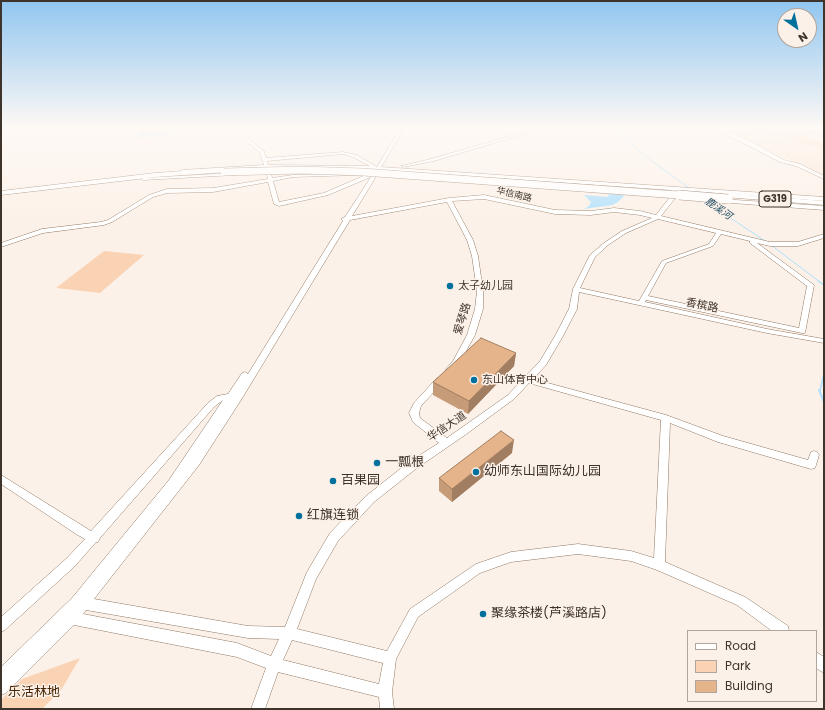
<!DOCTYPE html>
<html>
<head>
<meta charset="utf-8">
<style>
  body { margin:0 }
  #map { position:relative; width:825px; height:710px; overflow:hidden; background:#fcf1e8; font-family:Poppins,sans-serif }
  canvas { display:block }
  .frame { position:absolute; inset:0; border:2px solid #3f342c; pointer-events:none }
  .legend { position:absolute; left:687px; top:630px; width:130px; height:72px; box-sizing:border-box; background:#fcf1e8; border:1px solid #b0a59d; margin:0; padding:5px 7px; list-style:none; font-size:12px; color:#3f342c }
  .legend li { display:flex; align-items:center; gap:8px; height:20px }
  .legend b { width:20px; border:1px solid #b0a59d }
  .north { position:absolute; left:777px; top:8px; width:40px; height:40px; box-sizing:border-box; background:#fcf1e8; border:1px solid #b0a59d; border-radius:50%; rotate:146deg; font-size:11px; font-weight:700; line-height:16px; text-align:center; color:#3f342c }
  .north::after { content:''; display:block; margin:auto; width:14px; height:18px; background:#00719c; clip-path:polygon(50% 0,100% 100%,50% 72%,0 100%) }
</style>
</head>
<body>
<div id="map">
<canvas width="825" height="710"></canvas>
<div class="frame"></div>
<ul class="legend">
<li><b style="height:5px;background:#fff"></b>Road</li>
<li><b style="height:11px;background:#fad3b4"></b>Park</li>
<li><b style="height:11px;background:#e6b48b"></b>Building</li>
</ul>
<div class="north">N</div>
</div>
<script>
const c = document.querySelector('canvas').getContext('2d');
c.lineJoin = 'round';
function fillPath(path, color) {
  c.fillStyle = color;
  c.fill(path, 'evenodd');
}
function shape(rows) {
  const path = new Path2D();
  for (const r of rows) {
    path.moveTo(r[0], r[1]);
    for (let i = 2; i < r.length; i += 2) path.lineTo(r[i], r[i + 1]);
  }
  return path;
}
function stroke(path, color, width, dash) {
  c.strokeStyle = color;
  c.lineWidth = width;
  c.lineCap = dash ? 'butt' : 'round';
  c.setLineDash(dash || []);
  c.stroke(path);
}
function label(font, color, halo, rows, align = 'center') {
  c.font = font + ' Poppins,"Noto Sans SC",sans-serif';
  c.lineWidth = 3;
  c.setLineDash([]);
  c.textBaseline = 'middle';
  c.strokeStyle = halo;
  c.fillStyle = color;
  for (const [text, x, y, turn = 0] of rows) {
    c.save();
    c.translate(x, y);
    c.rotate((+turn || 0) * Math.PI / 180);
    c.textAlign = isNaN(turn) ? turn : align;
    if (halo) c.strokeText(text, 0, 0);
    c.fillText(text, 0, 0);
    c.restore();
  }
}
const built = shape([
  [727,130,808,134,824,144,824,176]
]);
const green = shape([
  [791,133,806,134,824,145,824,149,787,139,793,137,787,134],
  [104,251,144,255,100,293,56,288],
  [80,658,61,690,42,709,1,709,1,700,22,679]
]);
const water = shape([
  [143,129,174,129,166,136,135,137],
  [609,194,625,195,618,202,612,205,584,209,589,206,591,202,584,195,608,197]
]);
const streamFar2 = shape([
  [614,129,649,159,689,188],
  [705,201,765,241],
  [771,245,820,282]
]);
const streamFar1 = shape([
  [818,281,824,285],
  [820,391,824,373]
]);
const stream = shape([
  [819,390,824,402]
]);
const minor = shape([
  [250,129,254,129,247,138,264,151,266,158,343,152,357,155,377,167,400,129,404,129,381,167,824,197,824,201,676,190,676,197,661,216,770,242,798,242,824,234,824,238,798,246,770,246,757,243,814,285,805,333,802,333,646,300,645,302,767,329,824,339,824,343,767,333,579,292,577,309,563,336,546,365,533,379,666,415,723,436,808,460,811,452,814,451,817,452,819,455,816,465,815,468,811,469,718,442,670,423,665,562,745,597,788,626,789,631,772,631,737,605,657,570,631,561,578,554,511,562,480,573,418,617,396,659,392,692,394,709,380,709,379,697,278,672,265,709,251,709,266,668,237,657,74,625,6,693,1,695,1,667,72,598,169,480,223,400,214,407,100,538,98,542,96,542,75,566,5,630,1,632,1,617,67,558,85,539,76,534,1,484,1,475,91,531,208,403,217,396,228,394,242,373,245,372,248,374,343,221,341,219,345,217,371,177,328,195,279,206,274,204,268,182,213,192,167,193,153,197,112,222,104,225,43,233,1,247,1,243,42,229,101,222,108,220,149,195,167,189,213,188,268,179,267,175,269,174,271,174,272,178,293,175,359,173,361,174,359,175,293,177,273,181,279,202,324,193,368,174,372,174,375,169,261,167,182,172,180,171,182,170,264,165,260,153,243,138,250,129],
  [343,154,353,157,370,166,268,165,267,161,343,154],
  [380,170,671,190,670,197,656,215,640,211,614,208,591,211,555,210,484,195,449,198,352,216,380,170],
  [484,199,555,214,591,215,614,212,640,215,652,218,622,231,604,243,590,255,573,289,569,309,555,336,540,361,508,395,447,438,420,418,419,413,421,406,443,382,444,380,443,378,437,378,414,403,409,413,413,422,439,443,409,462,366,496,330,533,307,572,285,627,248,626,94,599,199,465,241,400,350,220,447,202,467,240,472,256,477,291,475,309,467,335,453,361,445,370,449,373,452,372,460,362,475,335,483,309,483,291,478,256,473,240,452,201,484,199],
  [658,219,716,233,709,244,662,261,639,301,580,288,595,257,608,245,626,233,658,219],
  [721,234,750,241,750,243,807,286,799,328,648,296,666,263,713,246,721,234],
  [529,383,661,420,654,558,631,551,578,544,511,552,476,564,410,609,387,651,297,629,316,579,338,541,374,502,417,468,465,435,514,399,529,383],
  [86,610,248,638,279,639,271,656,237,643,83,614,86,610],
  [292,640,383,663,379,684,283,660,292,640],
  [534,129,541,129,434,161,403,167,401,166,431,159,534,129],
  [712,129,721,129,752,142,784,160,800,164,824,176,824,179,796,166,780,162,737,140,712,129],
  [748,129,824,132,824,134,750,130,748,129],
  [233,173,235,173,235,175,143,180,141,179,143,178,233,173],
  [721,199,824,206,824,210,719,202,718,201,721,199],
  [816,652,824,657,824,673,816,668,816,652]
]);
const highway = shape([
  [225,168,229,170,228,172,155,177,1,195,1,191,155,173,225,168],
  [722,193,824,201,824,205,725,197,722,197,722,193]
]);
const highwayBridgeFar1 = shape([
  [224,172,300,170,363,172,692,196]
]);
const highwayBridge = shape([
  [679,195,728,199]
]);
const wall = shape([
  [516,353,514,366,468,414,433,395,433,382],
  [512,453,452,502,439,491,439,478]
]);
const shadedWall = shape([
  [516,353,514,366,468,414,469,401],
  [514,440,512,453,452,502,452,489]
]);
const building = shape([
  [481,338,516,353,469,401,433,382,481,338],
  [501,431,514,440,452,489,439,478,501,431]
]);
const markers = [
  [450,286,4,"#00719c"],
  [474,380,4,"#00719c"],
  [377,463,4,"#00719c"],
  [476,472,4,"#00719c"],
  [333,481,4,"#00719c"],
  [299,516,4,"#00719c"],
  [483,614,4,"#00719c"]
];
const farStreetnames = [
  ["华信南路",514,195,14]
];
const shields = [
  [775,199,32]
];
const shieldNames = [
  ["G319",775,199]
];
const farWaternames = [
  ["鹿溪河",718,209,35]
];
const poiNames = [
  ["太子幼儿园",458,286],
  ["东山体育中心",482,380]
];
const streetNames = [
  ["香槟路",702,306,12],
  ["爱琴路",463,319,-73],
  ["华信大道",447,427,-34]
];
const nearPoinames = [
  ["一瓢根",385,463],
  ["幼师东山国际幼儿园",484,472],
  ["百果园",341,481],
  ["红旗连锁",307,516],
  ["聚缘茶楼(芦溪路店)",491,614]
];
const nearParknames = [
  ["乐活林地",34,693]
];
fillPath(built, '#fae6d6');
fillPath(green, '#fad3b4');
fillPath(water, '#afe0fc');
stroke(streamFar2, '#afe0fc', 1);
stroke(streamFar1, '#afe0fc', 1.5);
stroke(stream, '#afe0fc', 2);
stroke(minor, '#907763', 1);
stroke(highway, '#907763', 1);
fillPath(minor, '#fff');
fillPath(highway, '#fff');
stroke(highwayBridgeFar1, '#907763', 8, []);
stroke(highwayBridge, '#907763', 10, []);
stroke(highwayBridgeFar1, '#fff', 7);
stroke(highwayBridge, '#fff', 9);
fillPath(wall, '#c69b78');
fillPath(shadedWall, '#a17e61');
fillPath(building, '#e6b48b');
stroke(building, '#a17e61', 1);
const sky = c.createLinearGradient(0, 0, 0, 229);
sky.addColorStop(0, '#91c6f0');
sky.addColorStop(0.56, '#fef9f5');
sky.addColorStop(1, '#fef9f500');
c.fillStyle = sky;
c.fillRect(0, 0, 825, 229);
for (const [x, y, r, color] of markers) {
  const dot = new Path2D();
  dot.arc(x, y, r, 0, 2 * Math.PI);
  c.fillStyle = color;
  c.fill(dot);
  stroke(dot, '#fcf1e8', 1.5);
}
label('9px', '#3f342c', '#fcf1e8', farStreetnames);
for (const [x, y, w] of shields) {
  const box = new Path2D();
  box.roundRect(x - w / 2, y - 8, w, 16, 3);
  c.fillStyle = '#fcf1e8';
  c.fill(box);
  stroke(box, '#3f342c', 1);
}
label('bold 10px', '#3f342c', null, shieldNames);
label('italic 10px', '#1e4e66', '#fcf1e8', farWaternames);
label('11px', '#3f342c', '#fcf1e8', poiNames, 'left');
label('11px', '#3f342c', '#fcf1e8', streetNames);
label('13px', '#3f342c', '#fcf1e8', nearPoinames, 'left');
label('13px', '#462504', '#fcf1e8', nearParknames);
</script>
</body>
</html>
